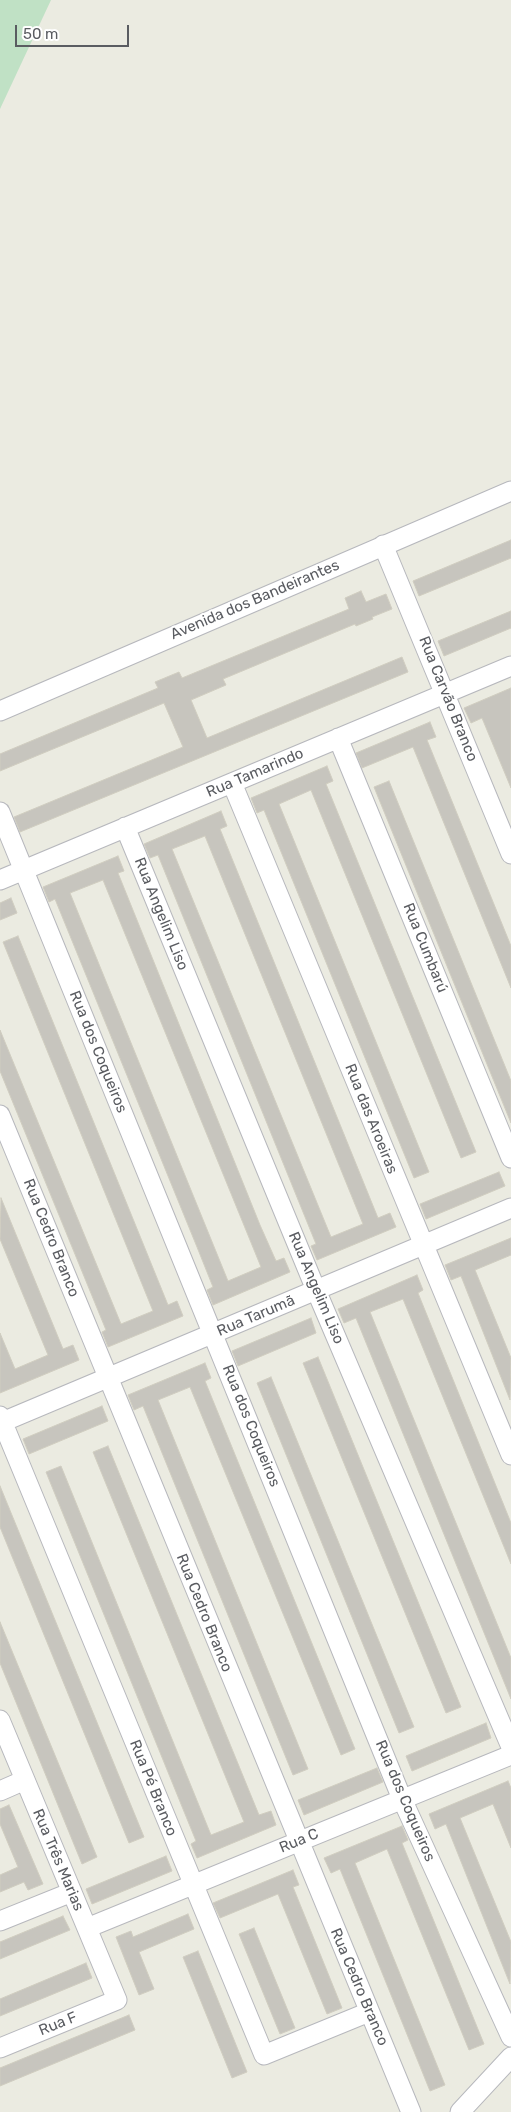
<!DOCTYPE html>
<html>
<head>
<meta charset="utf-8">
<style>
  body { margin:0 }
  #map { position:relative; width:511px; height:2112px; overflow:hidden; background:#ebebe1; font-family:Rubik,sans-serif }
  canvas { display:block }
  .scale { position:absolute; left:15px; top:25px; width:114px; height:22px; box-sizing:border-box; border:2px solid #5a5c61; border-top:0; padding-left:6px; font-size:15px; line-height:18px; white-space:nowrap; color:#5a5c61; -webkit-text-stroke:4px #fff; paint-order:stroke }
</style>
</head>
<body>
<div id="map">
<canvas width="511" height="2112"></canvas>
<div class="scale">50 m</div>
</div>
<script>
const c = document.querySelector('canvas').getContext('2d');
c.lineJoin = 'round';
function fillPath(path, color) {
  c.fillStyle = color;
  c.fill(path, 'evenodd');
}
function shape(rows) {
  const path = new Path2D();
  for (const r of rows) {
    path.moveTo(r[0], r[1]);
    for (let i = 2; i < r.length; i += 2) path.lineTo(r[i], r[i + 1]);
  }
  return path;
}
function stroke(path, color, width, dash) {
  c.strokeStyle = color;
  c.lineWidth = width;
  c.lineCap = dash ? 'butt' : 'round';
  c.setLineDash(dash || []);
  c.stroke(path);
}
function label(font, color, halo, rows, align = 'center') {
  c.font = font + ' Rubik,sans-serif';
  c.lineWidth = 4;
  c.setLineDash([]);
  c.textBaseline = 'middle';
  c.strokeStyle = halo;
  c.fillStyle = color;
  for (const [text, x, y, turn = 0] of rows) {
    c.save();
    c.translate(x, y);
    c.rotate((+turn || 0) * Math.PI / 180);
    c.textAlign = isNaN(turn) ? turn : align;
    if (halo) c.strokeText(text, 0, 0);
    c.fillText(text, 0, 0);
    c.restore();
  }
}
const green = shape([
  [0,0,51,0,0,109]
]);
const building = shape([
  [511,540,511,558,419,596,413,581,511,540],
  [361,591,366,602,386,594,392,609,372,617,373,619,356,626,355,624,223,679,226,685,191,700,207,738,402,657,408,672,20,832,14,817,183,747,164,703,0,771,0,754,158,688,155,682,179,672,182,678,349,609,345,598,361,591],
  [511,611,511,628,444,656,438,641,511,611],
  [511,688,511,788,482,718,471,723,464,708,511,688],
  [430,722,436,737,427,740,511,946,511,988,413,747,362,768,356,753,430,722],
  [327,766,333,781,326,784,476,1152,461,1158,311,790,279,804,429,1172,414,1178,264,810,257,813,251,798,327,766],
  [389,781,511,1081,511,1123,374,787,389,781],
  [221,811,227,826,220,829,378,1218,390,1213,396,1227,317,1260,311,1246,316,1244,158,855,150,858,144,844,221,811],
  [205,836,363,1224,331,1237,172,849,205,836],
  [118,856,124,871,118,873,260,1225,276,1261,284,1258,290,1272,213,1305,207,1290,213,1287,197,1247,55,899,49,902,43,887,118,856],
  [103,880,261,1267,228,1281,70,893,103,880],
  [11,898,17,913,0,920,0,903,11,898],
  [18,936,168,1305,177,1301,183,1316,108,1347,102,1332,106,1330,0,1071,0,1030,121,1324,153,1311,3,942,18,936],
  [499,1172,505,1186,426,1219,420,1204,499,1172],
  [1,1198,63,1349,73,1345,79,1360,0,1393,0,1333,15,1369,48,1355,0,1239,1,1198],
  [511,1238,511,1255,475,1270,511,1358,510,1400,461,1276,451,1280,445,1265,511,1238],
  [417,1275,423,1290,418,1293,511,1523,511,1564,403,1299,370,1312,511,1658,511,1699,356,1318,344,1323,338,1309,417,1275],
  [311,1318,316,1333,238,1366,232,1351,311,1318],
  [318,1357,461,1707,446,1713,303,1363,318,1357],
  [205,1363,211,1378,205,1381,355,1749,341,1755,190,1387,158,1400,308,1769,293,1775,143,1406,134,1410,128,1395,205,1363],
  [271,1377,414,1727,399,1733,257,1383,271,1377],
  [102,1406,108,1421,29,1454,23,1439,102,1406],
  [108,1446,259,1815,271,1811,276,1825,197,1858,191,1844,196,1841,46,1472,61,1466,211,1835,244,1822,93,1452,108,1446],
  [0,1486,144,1837,129,1843,0,1527,0,1486],
  [0,1622,97,1857,82,1864,0,1663,0,1622],
  [486,1723,491,1738,412,1771,406,1756,486,1723],
  [377,1768,383,1782,304,1815,298,1800,377,1768],
  [508,1781,511,1788,511,1848,493,1804,460,1818,511,1942,510,1984,446,1824,435,1829,429,1814,508,1781],
  [9,1805,43,1884,28,1890,24,1882,0,1892,0,1875,18,1867,0,1824,0,1809,9,1805],
  [402,1826,408,1840,402,1843,484,2044,469,2050,387,1849,355,1863,445,2085,430,2091,340,1869,331,1873,324,1858,402,1826],
  [166,1856,172,1871,92,1904,86,1889,166,1856],
  [293,1870,299,1885,293,1887,342,2008,327,2014,278,1894,220,1918,213,1903,293,1870],
  [188,1914,194,1929,139,1952,154,1989,139,1995,116,1937,131,1931,133,1937,188,1914],
  [63,1916,70,1930,0,1959,0,1942,63,1916],
  [254,1928,295,2028,280,2034,239,1934,254,1928],
  [198,1951,247,2072,232,2078,183,1957,198,1951],
  [86,1963,92,1978,0,2016,0,1999,86,1963],
  [129,2015,135,2030,0,2086,0,2068,129,2015]
]);
const minor = shape([
  [383,545,511,854],
  [0,711,511,491],
  [338,738,511,1158],
  [232,783,511,1455],
  [0,812,402,1799,511,2037],
  [125,827,316,1290,511,1747],
  [0,880,511,666],
  [0,1115,411,2112],
  [0,1416,264,2055,369,2012],
  [0,1423,511,1208],
  [0,1720,117,2000,0,2048],
  [0,1791,25,1780],
  [0,1921,72,1892],
  [87,1928,511,1755],
  [460,2112,511,2057]
]);
const streetNames = [
  ["Avenida dos Bandeirantes",255,600,-23],
  ["Rua Carvão Branco",448,699,68],
  ["Rua Tamarindo",255,773,-23],
  ["Rua Angelim Liso",161,914,68],
  ["Rua Cumbarú",425,948,68],
  ["Rua dos Coqueiros",98,1052,68],
  ["Rua das Aroeiras",371,1119,68],
  ["Rua Cedro Branco",51,1238,68],
  ["Rua Angelim Liso",316,1288,67],
  ["Rua Tarumã",256,1316,-23],
  ["Rua dos Coqueiros",251,1426,68],
  ["Rua Cedro Branco",204,1613,68],
  ["Rua Pé Branco",153,1788,68],
  ["Rua dos Coqueiros",405,1801,67],
  ["Rua C",299,1841,-22],
  ["Rua Três Marias",58,1860,67],
  ["Rua Cedro Branco",359,1987,67],
  ["Rua F",58,2024,-22]
];
fillPath(green, '#c0e1c5');
fillPath(building, '#c7c5be');
stroke(building, '#d0cdc0', 1);
stroke(minor, '#b7b8bd', 21);
stroke(minor, '#fff', 19);
label('15px', '#5a5c61', '#fff', streetNames);
</script>
</body>
</html>
